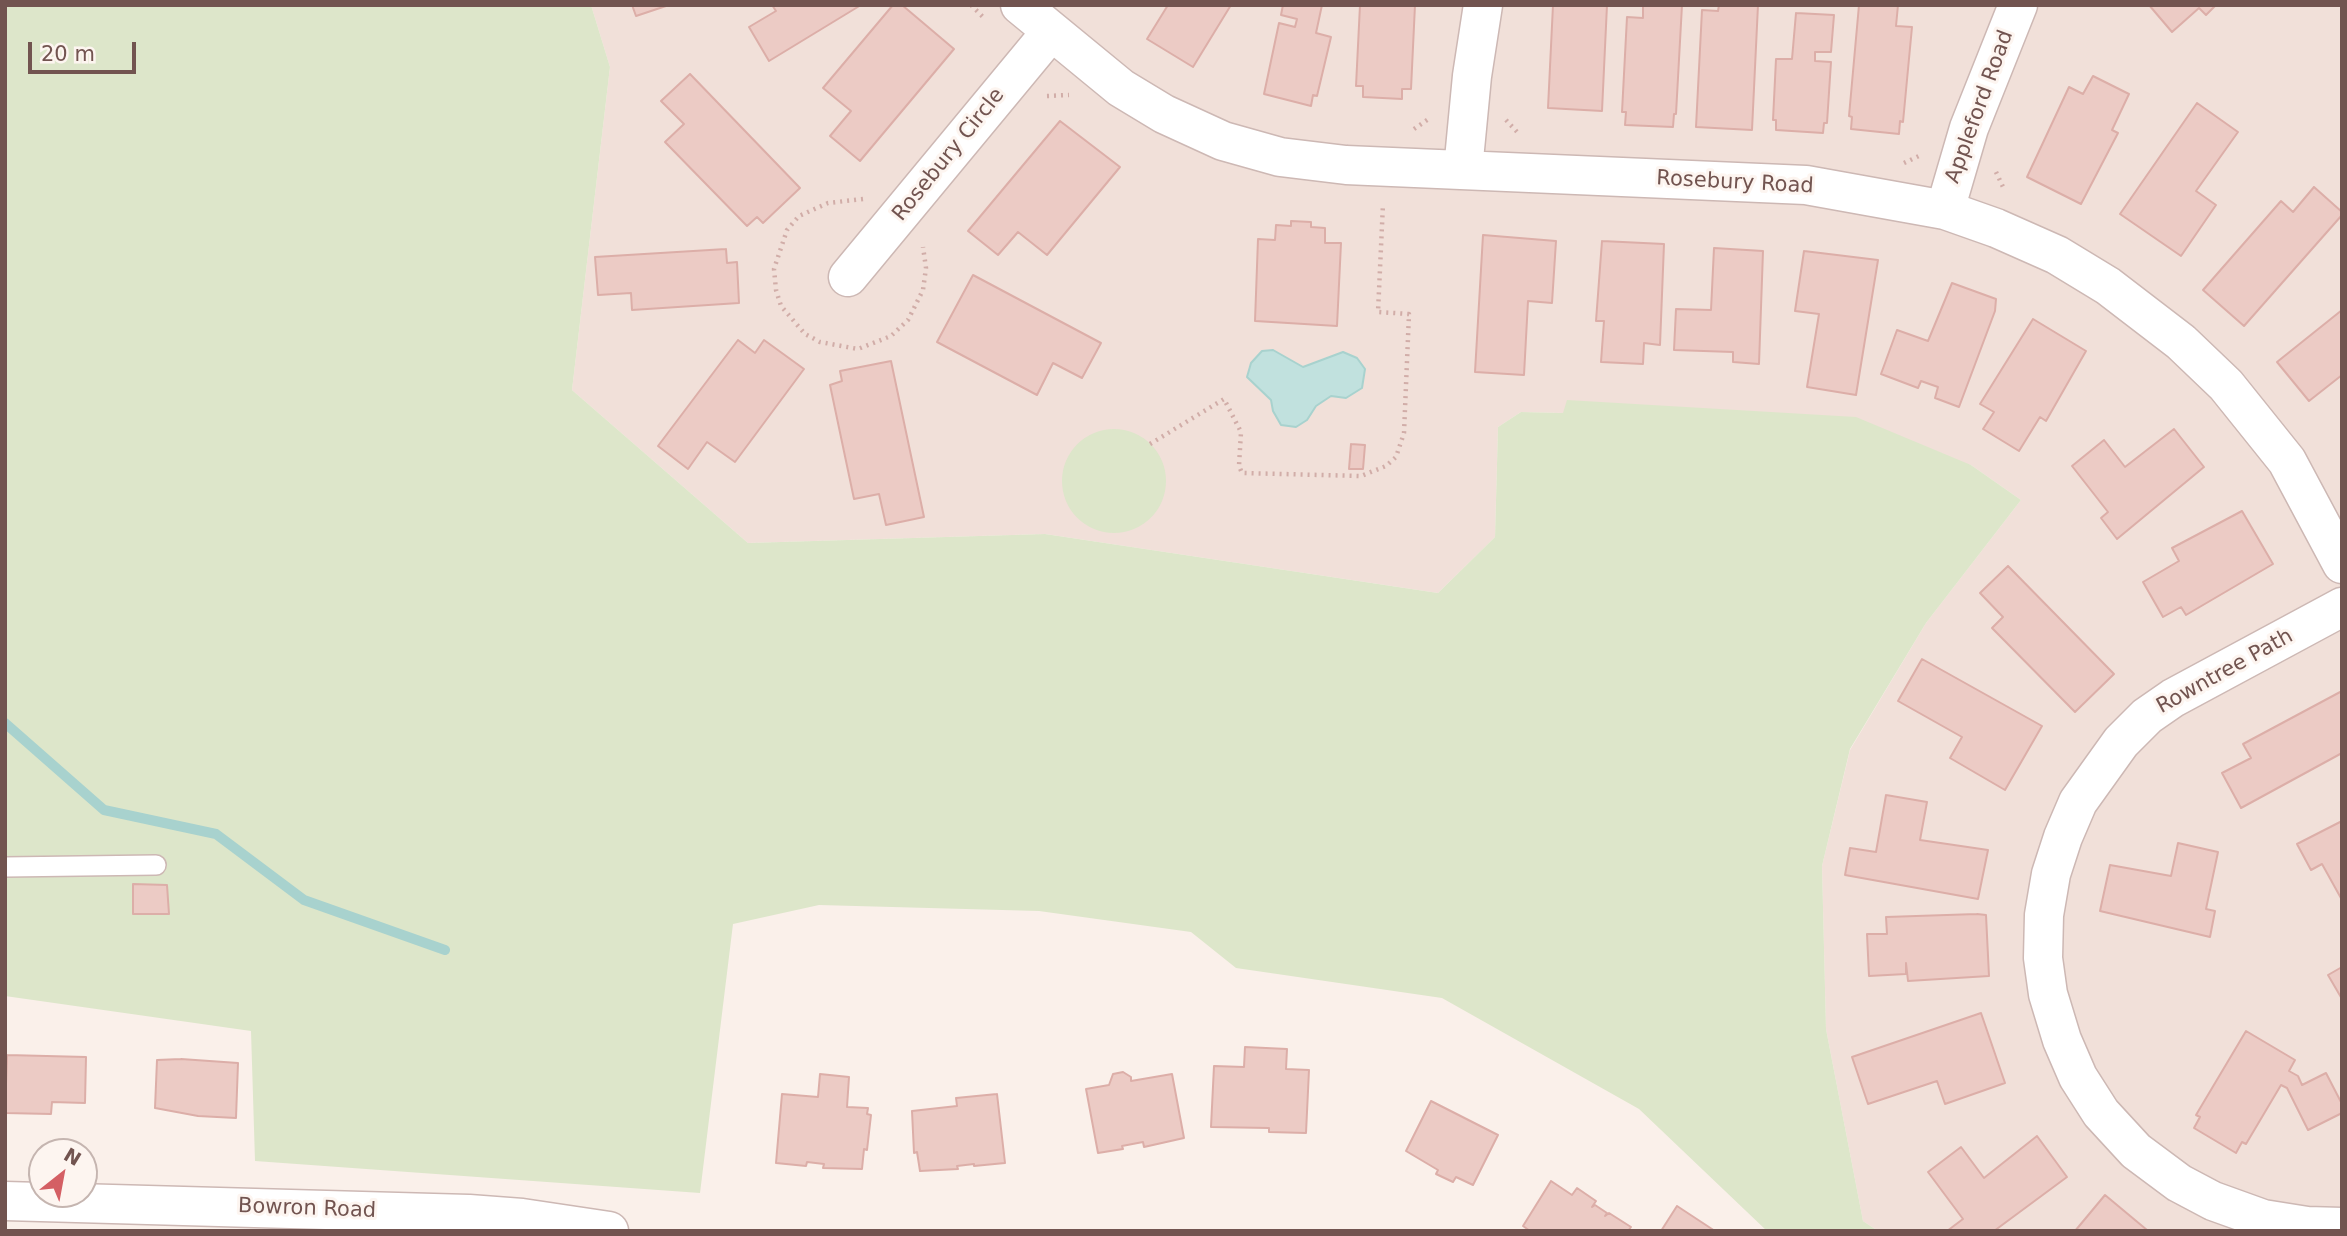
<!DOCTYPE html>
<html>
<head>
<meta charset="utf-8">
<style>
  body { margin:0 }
  #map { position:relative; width:2347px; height:1236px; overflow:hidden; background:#faf0ea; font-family:"DejaVu Sans",sans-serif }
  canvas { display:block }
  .frame { position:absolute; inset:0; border:7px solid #725450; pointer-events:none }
  .north { position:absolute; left:28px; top:1138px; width:70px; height:70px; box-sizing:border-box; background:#fdf5f0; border:2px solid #c5b5b0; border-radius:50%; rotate:31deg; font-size:19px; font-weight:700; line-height:28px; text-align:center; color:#725450 }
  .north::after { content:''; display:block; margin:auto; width:24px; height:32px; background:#d45f64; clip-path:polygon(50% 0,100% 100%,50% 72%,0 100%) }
  .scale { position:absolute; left:28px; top:42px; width:108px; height:32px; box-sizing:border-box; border:4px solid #725450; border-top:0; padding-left:9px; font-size:21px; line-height:24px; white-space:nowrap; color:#725450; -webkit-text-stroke:5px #fdf5f0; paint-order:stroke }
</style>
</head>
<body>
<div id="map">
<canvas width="2347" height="1236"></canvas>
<div class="frame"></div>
<div class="north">N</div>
<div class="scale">20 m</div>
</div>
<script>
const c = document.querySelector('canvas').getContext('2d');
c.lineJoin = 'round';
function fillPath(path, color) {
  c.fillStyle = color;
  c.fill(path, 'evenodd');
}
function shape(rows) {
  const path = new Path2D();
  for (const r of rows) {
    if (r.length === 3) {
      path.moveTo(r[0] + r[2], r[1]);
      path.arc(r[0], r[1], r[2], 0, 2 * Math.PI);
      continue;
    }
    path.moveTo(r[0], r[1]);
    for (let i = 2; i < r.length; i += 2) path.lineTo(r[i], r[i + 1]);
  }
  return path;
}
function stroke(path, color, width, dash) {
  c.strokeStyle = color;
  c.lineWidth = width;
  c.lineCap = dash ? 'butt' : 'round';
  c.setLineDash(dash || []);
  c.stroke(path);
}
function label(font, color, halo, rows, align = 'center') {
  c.font = font + ' "DejaVu Sans",sans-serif';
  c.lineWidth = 6;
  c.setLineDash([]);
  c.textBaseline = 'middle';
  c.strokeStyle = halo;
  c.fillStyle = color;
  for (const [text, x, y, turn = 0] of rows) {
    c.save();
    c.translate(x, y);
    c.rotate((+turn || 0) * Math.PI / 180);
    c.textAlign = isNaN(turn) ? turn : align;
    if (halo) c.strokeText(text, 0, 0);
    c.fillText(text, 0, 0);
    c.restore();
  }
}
const residential = shape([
  [591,5,2342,5,2342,1231,1878,1231,1863,1221,1826,1029,1822,866,1850,750,1926,623,2021,500,1971,465,1563,413,1521,412,1498,427,1495,537,1438,593,1045,534,748,543,572,390,610,67]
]);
const green = shape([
  [5,5,591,5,610,67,572,390,748,543,1045,534,1438,593,1495,537,1498,427,1521,412,1563,413,1567,400,1856,417,1971,465,2021,500,1926,623,1850,749,1822,866,1826,1029,1863,1221,1878,1231,1767,1231,1639,1109,1442,998,1236,968,1191,932,1039,911,819,905,733,924,700,1193,255,1161,251,1031,5,996],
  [1114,481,52]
]);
const water = shape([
  [1273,350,1303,367,1343,352,1357,358,1365,369,1362,388,1346,398,1331,396,1316,406,1307,420,1296,427,1281,425,1273,411,1271,400,1247,377,1251,363,1262,351,1273,350]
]);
const stream = shape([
  [5,723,104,810,216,834,304,900,445,950]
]);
const building = shape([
  [632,5,669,5,636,16,632,5],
  [772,5,861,5,769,61,749,27,776,11,772,5],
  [893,5,902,5,954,49,860,161,830,136,851,111,823,88,893,5],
  [1168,5,1231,5,1193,67,1147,39,1168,5],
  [1283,5,1322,5,1316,33,1331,37,1317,96,1313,95,1311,106,1264,94,1279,23,1295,27,1297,19,1281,15,1283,5],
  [1360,5,1415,5,1411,89,1402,89,1402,99,1363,97,1363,86,1356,86,1360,5],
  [1553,5,1607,5,1602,111,1548,108,1553,5],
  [1643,5,1682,5,1676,114,1674,114,1673,127,1625,125,1626,112,1622,112,1627,17,1643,18,1643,5],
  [1719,5,1758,5,1752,130,1696,127,1702,10,1718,11,1719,5],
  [1859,5,1898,5,1896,26,1912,27,1903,122,1900,121,1899,134,1851,129,1852,117,1849,116,1859,5],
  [2149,5,2216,5,2206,15,2199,8,2172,32,2149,5],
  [1796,13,1834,15,1831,52,1815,52,1815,61,1831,62,1827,123,1824,123,1823,133,1776,130,1776,120,1773,120,1776,59,1792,59,1796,13],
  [690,74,800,188,763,223,757,217,747,226,665,142,684,124,661,101,690,74],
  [2093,76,2129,94,2112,130,2118,133,2081,204,2027,177,2069,87,2083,94,2093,76],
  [2197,103,2238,132,2196,191,2216,205,2181,256,2120,214,2197,103],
  [1060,121,1120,167,1047,255,1018,232,998,255,968,231,1060,121],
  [2314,187,2342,212,2342,215,2244,326,2203,290,2281,201,2293,212,2314,187],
  [1291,221,1311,222,1311,227,1325,228,1325,243,1341,243,1337,326,1255,321,1258,239,1275,240,1276,225,1291,226,1291,221],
  [1483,235,1556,241,1552,303,1528,301,1524,375,1475,372,1483,235],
  [1602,241,1664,244,1660,345,1644,343,1643,364,1601,362,1604,321,1596,321,1602,241],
  [1714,248,1763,251,1759,364,1733,362,1733,352,1674,350,1676,309,1711,310,1714,248],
  [726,249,727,263,737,262,739,303,632,310,631,293,598,295,595,257,726,249],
  [1804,251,1878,260,1856,395,1807,387,1819,314,1795,311,1804,251],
  [973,275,1101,343,1082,378,1053,363,1037,395,937,342,973,275],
  [1952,283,1996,299,1995,311,1959,407,1935,398,1938,387,1921,381,1918,388,1881,374,1897,330,1928,341,1952,283],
  [2342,310,2342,375,2309,401,2277,362,2342,310],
  [2033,319,2086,351,2046,421,2040,417,2019,451,1983,429,1994,412,1980,404,2033,319],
  [738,340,755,353,764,340,804,369,735,462,707,442,688,469,658,446,738,340],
  [891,361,924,517,886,525,879,494,854,499,830,385,842,381,840,371,891,361],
  [2174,429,2204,467,2117,539,2101,518,2108,512,2072,466,2104,440,2125,467,2174,429],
  [1351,444,1365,445,1363,469,1349,469,1351,444],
  [2242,511,2273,564,2186,615,2181,607,2163,617,2143,582,2179,561,2172,548,2242,511],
  [2008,566,2114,674,2075,712,1992,628,2003,617,1980,593,2008,566],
  [1922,659,2042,726,2005,790,1950,758,1962,737,1898,701,1922,659],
  [2342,691,2342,753,2241,808,2222,773,2251,758,2243,744,2342,691],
  [1886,795,1927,802,1920,840,1988,850,1978,899,1845,875,1850,848,1876,852,1886,795],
  [2342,821,2342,900,2322,864,2311,870,2297,844,2342,821],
  [2178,843,2218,852,2206,909,2215,911,2210,937,2100,911,2110,865,2171,876,2178,843],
  [133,884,167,885,169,914,133,914,133,884],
  [1977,914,1986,915,1989,976,1908,981,1906,963,1906,974,1869,976,1867,934,1887,934,1886,917,1977,914],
  [2342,967,2342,999,2328,975,2342,967],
  [1981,1013,2005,1083,1945,1104,1937,1081,1868,1104,1852,1057,1981,1013],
  [2246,1031,2295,1060,2289,1071,2298,1076,2302,1085,2326,1073,2342,1104,2342,1113,2308,1130,2287,1088,2281,1085,2246,1144,2242,1142,2236,1153,2194,1128,2200,1117,2196,1115,2246,1031],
  [1245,1047,1287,1049,1286,1069,1309,1070,1306,1133,1269,1132,1269,1128,1211,1127,1214,1066,1244,1067,1245,1047],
  [7,1055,86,1057,85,1103,52,1102,51,1114,5,1113,7,1055],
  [181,1059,238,1063,236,1118,198,1116,155,1108,157,1060,181,1059],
  [1123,1072,1131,1077,1131,1081,1172,1074,1184,1138,1144,1147,1143,1142,1122,1146,1123,1149,1098,1153,1086,1089,1109,1085,1113,1074,1123,1072],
  [820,1074,849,1077,847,1107,868,1108,867,1114,871,1115,867,1150,864,1149,862,1169,823,1168,824,1164,807,1162,806,1166,776,1163,782,1094,818,1097,820,1074],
  [997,1094,1005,1163,974,1166,974,1164,957,1166,958,1169,920,1171,917,1152,914,1153,912,1111,957,1106,956,1098,997,1094],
  [1431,1101,1498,1135,1473,1185,1456,1177,1453,1182,1436,1174,1438,1170,1406,1151,1431,1101],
  [2037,1136,2067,1177,1994,1231,1947,1231,1963,1219,1928,1172,1961,1147,1984,1178,2037,1136],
  [1551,1181,1572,1195,1577,1188,1596,1201,1592,1207,1595,1205,1607,1213,1605,1216,1609,1213,1631,1227,1628,1231,1530,1231,1523,1226,1551,1181],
  [2105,1195,2147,1230,2147,1231,2075,1231,2105,1195],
  [1677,1206,1715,1231,1661,1231,1677,1206]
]);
const path = shape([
  [971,5,984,18],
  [1047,96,1069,95],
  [1506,120,1519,134],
  [1414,129,1430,118],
  [1904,163,1921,155],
  [1996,172,2004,189],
  [863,199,828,203,799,216,787,230,774,269,776,290,781,306,805,334,820,342,858,349,891,336,908,320,923,290,926,268,923,247],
  [1150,444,1224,399,1241,432,1239,466,1242,473,1361,476,1386,466,1396,457,1404,433,1409,314,1378,312,1383,204]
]);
const service = shape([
  [5,867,156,865]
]);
const minor = shape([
  [1020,5,1121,88,1164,114,1223,141,1280,157,1346,165,1806,185,1945,210,1996,228,2057,255,2108,286,2181,342,2226,385,2287,461,2342,564],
  [1463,170,1472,76,1483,5],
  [1945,210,1969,128,2018,5],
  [848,277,1050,33],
  [2342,607,2173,698,2147,716,2121,742,2078,802,2063,837,2051,874,2044,915,2043,958,2048,994,2062,1040,2078,1077,2101,1113,2136,1151,2179,1183,2213,1201,2263,1219,2307,1226,2342,1227],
  [5,1201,469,1214,522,1218,609,1231]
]);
const streetNames = [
  ["Appleford Road",1980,107,-70],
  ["Rosebury Circle",949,155,-51],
  ["Rosebury Road",1735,183,3],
  ["Rowntree Path",2225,672,-29],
  ["Bowron Road",307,1209,2]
];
fillPath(residential, '#f1e0d9');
fillPath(green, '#dde6ca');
fillPath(water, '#c1e1de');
stroke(water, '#a8d2ce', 2);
stroke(stream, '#a8d2ce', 10);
fillPath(building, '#eccbc5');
stroke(building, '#dcaea8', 2);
stroke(service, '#cdb8b4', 22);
stroke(minor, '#cdb8b4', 41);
stroke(path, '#d1ada8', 4.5, [2, 5]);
stroke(service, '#fff', 19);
stroke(minor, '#fff', 38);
label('21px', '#725450', '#fdf5f0', streetNames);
</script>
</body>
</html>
